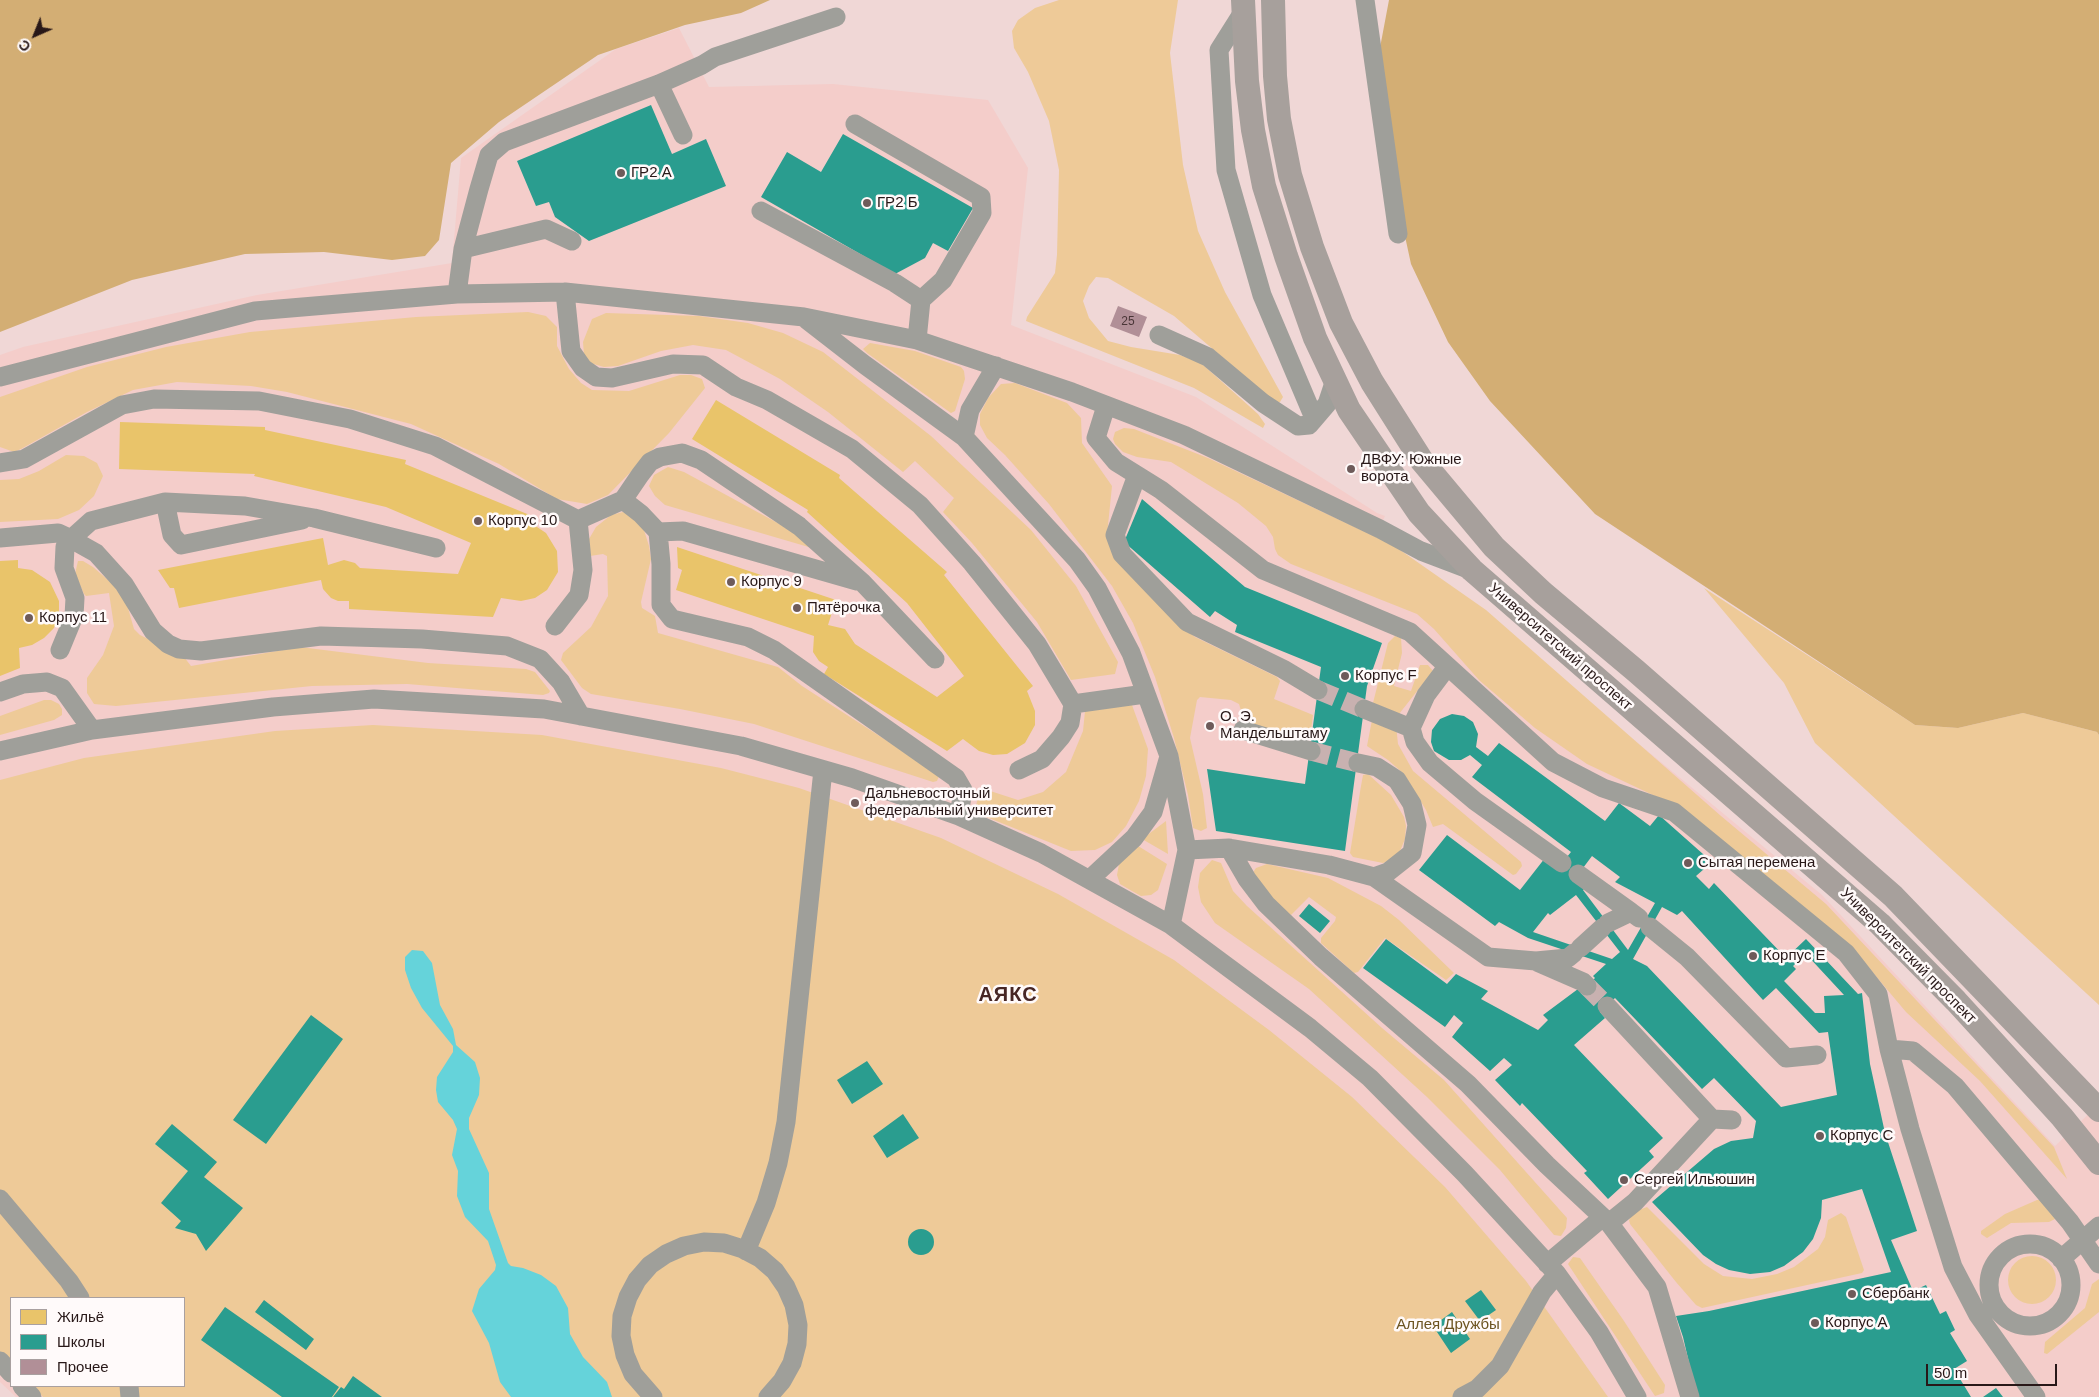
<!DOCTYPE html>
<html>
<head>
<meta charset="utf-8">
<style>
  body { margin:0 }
  #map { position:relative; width:2099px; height:1397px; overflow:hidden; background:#f0d7d6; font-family:Arial,sans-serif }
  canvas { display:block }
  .legend { position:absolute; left:10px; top:1297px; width:175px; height:90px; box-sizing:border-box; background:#fffafa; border:1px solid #a9a0a0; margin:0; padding:6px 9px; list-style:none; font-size:15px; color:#281818 }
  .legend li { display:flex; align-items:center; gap:10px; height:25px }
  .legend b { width:25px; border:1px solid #a9a0a0 }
  .north { position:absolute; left:10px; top:10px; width:50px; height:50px; -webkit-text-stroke:4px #fffafa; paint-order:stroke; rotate:224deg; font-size:14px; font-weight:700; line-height:20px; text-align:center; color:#281818 }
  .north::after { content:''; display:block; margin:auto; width:18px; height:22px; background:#281818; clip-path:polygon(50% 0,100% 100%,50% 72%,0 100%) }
  .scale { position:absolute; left:1926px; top:1364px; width:131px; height:22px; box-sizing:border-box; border:2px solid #281818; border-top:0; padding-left:6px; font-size:15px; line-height:18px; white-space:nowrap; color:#281818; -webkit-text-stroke:4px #fffafa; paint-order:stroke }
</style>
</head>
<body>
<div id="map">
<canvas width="2099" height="1397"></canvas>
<ul class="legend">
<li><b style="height:14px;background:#e9c46a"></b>Жильё</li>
<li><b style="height:14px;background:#2a9d8f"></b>Школы</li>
<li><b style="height:14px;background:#b18f97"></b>Прочее</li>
</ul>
<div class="north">С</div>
<div class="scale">50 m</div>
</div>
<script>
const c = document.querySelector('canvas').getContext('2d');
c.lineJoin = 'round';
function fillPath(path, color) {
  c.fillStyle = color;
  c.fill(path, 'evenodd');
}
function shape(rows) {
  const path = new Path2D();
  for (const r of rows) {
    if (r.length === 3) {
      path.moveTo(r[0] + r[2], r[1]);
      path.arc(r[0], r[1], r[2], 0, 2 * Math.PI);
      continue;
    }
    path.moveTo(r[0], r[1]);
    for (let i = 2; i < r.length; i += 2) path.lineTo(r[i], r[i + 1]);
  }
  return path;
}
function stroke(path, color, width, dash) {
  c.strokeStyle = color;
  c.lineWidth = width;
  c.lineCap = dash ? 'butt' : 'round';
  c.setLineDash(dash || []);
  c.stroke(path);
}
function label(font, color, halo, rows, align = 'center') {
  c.font = font + ' Arial,sans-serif';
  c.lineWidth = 5;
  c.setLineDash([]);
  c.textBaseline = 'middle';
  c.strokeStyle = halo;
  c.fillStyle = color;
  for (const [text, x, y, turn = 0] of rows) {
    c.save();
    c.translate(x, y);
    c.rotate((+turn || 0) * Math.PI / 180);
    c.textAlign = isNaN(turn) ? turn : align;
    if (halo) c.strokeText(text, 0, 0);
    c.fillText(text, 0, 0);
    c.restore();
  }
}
const built = shape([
  [679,28,709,87,833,84,988,100,1028,168,1011,325,1196,397,1377,513,1385,516,1372,545,1599,711,1822,895,2055,1146,2099,1104,2099,1397,16,1397,0,1382,0,355,23,347,257,295,452,263,461,158,616,49],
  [11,1298,184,1298,184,1386,11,1386]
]);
const green = shape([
  [1059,0,1178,0,1170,53,1183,165,1198,231,1225,292,1283,397,1280,402,1276,403,1174,316,1108,278,1096,277,1089,286,1083,301,1089,318,1108,341,1131,347,1180,355,1201,363,1258,414,1265,424,1263,428,1194,388,1026,321,1027,317,1055,273,1057,255,1059,170,1049,121,1028,72,1014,48,1012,31,1018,20,1035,8],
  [528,312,546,316,557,327,557,346,569,369,581,383,592,390,629,391,680,375,691,375,702,379,705,388,669,433,608,495,587,504,557,499,499,464,411,424,287,392,251,386,177,382,133,390,87,412,21,449,14,452,0,447,0,397,87,367,166,347,250,332,416,317],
  [606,313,699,316,748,323,783,333,823,352,931,436,1031,530,1076,586,1118,662,1115,674,1071,680,1037,622,972,543,943,512,954,498,915,461,903,472,828,412,780,379,726,350,693,345,661,351,618,366,604,367,590,363,584,355,583,342,592,319],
  [870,343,915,351,961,367,964,371,965,379,955,411,951,413,867,353,863,349],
  [1015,383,1067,403,1081,418,1082,443,1112,486,1107,535,1178,623,1195,637,1277,677,1280,681,1274,699,1313,715,1310,738,1307,739,1254,726,1244,720,1239,704,1231,700,1200,697,1197,700,1190,738,1203,794,1207,828,1201,831,1193,828,1188,795,1174,738,1155,677,1133,623,1112,586,1049,504,1005,455,987,438,980,425,980,414,988,398,1001,384],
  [1124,428,1134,429,1208,458,1393,545,1486,610,1721,816,1826,904,2054,1147,2067,1179,1980,1081,1906,1012,1854,950,1672,804,1587,764,1535,728,1479,680,1434,629,1417,614,1291,564,1278,555,1275,549,1273,537,1266,526,1238,503,1171,462,1137,457,1123,452,1115,444,1113,439,1115,432],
  [66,455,84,456,97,463,103,476,94,496,79,510,58,519,0,522,0,480,19,479,39,471],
  [668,467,684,472,796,533,812,548,665,505,655,496,649,486,654,475],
  [623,512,634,518,643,527,649,546,651,559,641,602,642,608,655,616,658,633,778,667,802,686,926,766,939,776,937,781,933,782,754,724,680,709,591,694,582,688,561,660,563,653,591,627,608,596,607,556,603,554,590,556,589,539,596,527,611,515],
  [78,561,83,561,93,567,116,587,126,601,134,629,140,635,184,657,191,666,300,647,428,663,526,669,535,672,550,691,549,693,543,695,407,684,312,686,116,706,94,704,87,693,87,678,103,655,114,626,109,593,86,596,84,594,75,574],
  [1704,588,1915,725,1958,728,2023,713,2097,732,2099,735,2099,1005,1815,743,1784,683],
  [1395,636,1401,638,1402,653,1394,686,1411,691,1420,665,1428,665,1433,671,1399,714,1373,703,1388,643],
  [44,700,51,700,59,704,62,709,62,715,54,720,0,735,0,716],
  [1132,705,1148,749,1146,776,1139,801,1126,826,1112,842,1095,850,1071,851,974,812,981,788,1018,800,1043,792,1066,772,1083,731,1085,711],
  [1372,720,1396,725,1398,744,1413,771,1521,862,1522,866,1516,874,1513,875,1443,824,1433,827,1426,810,1404,774,1388,760,1367,746],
  [373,725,542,735,721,768,799,788,941,838,1058,894,1174,960,1269,1030,1352,1097,1445,1187,1526,1281,1608,1397,43,1397,33,1386,184,1386,184,1298,11,1298,11,1363,0,1352,0,780,84,758,275,731],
  [1368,774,1391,795,1404,817,1406,826,1405,839,1400,851,1392,859,1383,863,1353,857,1350,853,1361,786,1363,775],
  [1166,821,1168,854,1142,839],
  [1135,844,1167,864,1158,890,1151,895,1141,896,1132,891,1120,884,1117,875,1119,864],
  [1212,860,1221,863,1233,891,1247,906,1382,1028,1444,1080,1567,1218,1566,1228,1561,1236,1554,1235,1500,1170,1427,1097,1309,989,1215,923,1201,902,1198,887,1200,873],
  [1267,864,1328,878,1381,906,1399,920,1454,973,1446,980,1385,938,1358,972,1354,973,1321,943,1321,938,1335,921,1336,917,1309,897,1291,915,1270,898,1252,874,1256,868],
  [2037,1200,2043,1200,2055,1213,2055,1219,2049,1222,2011,1223,1987,1238,1981,1234,1981,1231,2005,1214],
  [1647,1207,1704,1264,1723,1276,1752,1279,1777,1274,1794,1267,1818,1249,1825,1237,1828,1220,1841,1213,1846,1217,1864,1270,1862,1273,1702,1308,1696,1305,1676,1282,1630,1224,1629,1220,1634,1212],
  [2032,1280,24],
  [1573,1257,1580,1258,1624,1321,1665,1385,1664,1393,1655,1396,1568,1264],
  [2099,1279,2099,1312,2047,1354,2044,1353,2045,1342,2085,1308,2092,1284]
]);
const forest = shape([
  [0,0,770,0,741,13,685,25,598,55,499,122,451,163,439,240,425,256,392,260,324,252,245,254,132,280,0,332],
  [1389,0,2099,0,2099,735,2097,732,2023,713,1958,728,1915,725,1595,514,1490,401,1448,342,1411,264,1387,153,1379,53]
]);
const water = shape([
  [412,950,423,951,432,963,440,1005,453,1029,456,1045,475,1062,480,1078,479,1095,469,1118,469,1129,489,1173,489,1209,508,1263,511,1266,523,1268,541,1275,556,1286,568,1308,570,1334,583,1357,607,1382,612,1397,511,1397,500,1382,489,1343,472,1311,479,1289,495,1270,496,1265,488,1241,465,1217,462,1209,457,1196,458,1171,452,1155,457,1129,453,1120,438,1102,436,1090,437,1077,453,1052,453,1046,422,1008,411,988,405,970,405,957]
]);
const homes = shape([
  [716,400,840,475,839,478,947,572,944,575,1033,686,1027,691,1035,711,1035,725,1025,743,1007,754,993,755,979,751,963,739,947,751,824,674,828,667,819,661,813,652,814,636,676,590,682,570,678,568,677,547,836,600,828,625,845,629,855,644,937,697,964,676,907,603,807,512,808,510,692,439],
  [120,422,265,427,265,430,406,460,405,464,537,518,534,525,546,533,557,551,558,572,547,590,535,598,521,601,501,598,493,617,349,609,349,601,338,601,331,598,323,589,321,580,179,608,174,588,170,588,158,570,323,538,328,565,344,560,355,563,360,568,458,574,471,543,386,507,254,476,255,474,119,469],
  [18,560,18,568,32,570,50,582,59,601,59,614,54,628,44,638,32,645,19,648,20,668,0,676,0,561]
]);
const schools = shape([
  [651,105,672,154,706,139,726,186,589,241,555,217,549,202,536,206,517,161],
  [843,134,973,208,948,251,933,243,925,258,895,274,761,197,787,152,821,172],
  [1142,499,1245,587,1382,643,1367,686,1345,851,1216,831,1207,769,1305,784,1321,667,1235,632,1237,625,1215,611,1210,617,1124,542],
  [1452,714,1464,716,1473,722,1478,734,1476,747,1488,756,1499,743,1605,821,1619,803,1650,826,1659,815,1712,862,1696,876,1709,889,1714,883,1786,958,1806,939,1858,994,1862,993,1870,1064,1885,1133,1917,1231,1891,1240,1913,1291,1926,1285,1940,1314,1946,1311,1955,1330,1950,1333,1967,1361,1954,1369,1971,1397,1697,1397,1683,1337,1676,1316,1709,1311,1891,1272,1862,1189,1822,1200,1821,1218,1813,1239,1803,1252,1784,1266,1770,1272,1750,1274,1729,1270,1716,1264,1703,1255,1652,1202,1714,1149,1731,1141,1753,1138,1756,1121,1714,1078,1702,1089,1615,998,1600,1012,1605,1018,1574,1045,1663,1138,1649,1151,1654,1157,1608,1199,1584,1173,1587,1171,1522,1103,1520,1106,1495,1080,1512,1065,1504,1058,1490,1071,1452,1037,1463,1023,1454,1015,1445,1027,1363,968,1386,939,1447,984,1456,974,1488,991,1481,999,1538,1030,1548,1020,1543,1015,1578,989,1581,992,1595,978,1593,976,1606,964,1528,938,1499,922,1495,926,1419,870,1447,835,1520,890,1545,858,1558,868,1571,852,1472,777,1482,765,1470,755,1461,760,1449,760,1434,751,1431,742,1432,730,1440,719],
  [1592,856,1620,877,1615,882,1655,903,1628,950,1583,890,1585,888,1574,880],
  [1576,895,1620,952,1612,959,1533,932,1548,913,1550,915],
  [1662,907,1677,915,1682,911,1763,1000,1776,988,1819,1033,1828,1032,1837,1095,1781,1107,1647,966,1633,959],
  [1806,954,1844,995,1824,996,1825,1013,1815,1013,1784,981,1796,969,1793,966],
  [1309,904,1330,921,1320,933,1299,916],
  [311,1015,343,1039,266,1144,233,1120],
  [867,1061,883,1084,852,1104,837,1080],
  [903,1114,919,1138,887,1158,873,1136],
  [172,1124,217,1162,204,1177,243,1208,206,1251,196,1234,175,1228,181,1221,161,1203,188,1171,155,1144],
  [921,1242,13],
  [1481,1290,1496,1310,1480,1321,1465,1301],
  [264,1300,314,1339,306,1350,255,1312],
  [225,1307,339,1387,332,1397,282,1397,201,1340],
  [1452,1312,1470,1339,1451,1353,1433,1326],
  [353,1376,382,1397,333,1397,341,1387,344,1389],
  [1996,1388,2003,1397,1983,1397]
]);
const building = shape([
  [1118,306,1147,317,1139,337,1110,326]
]);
const minorTunnel = shape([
  [1318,690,1364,709],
  [1311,751,1358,763],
  [1587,986,1607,1006]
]);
const minor = shape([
  [1365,0,1398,234],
  [1243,12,1219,50,1226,170,1262,295,1314,418],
  [659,84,683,135],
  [855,124,981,197,982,213,943,280,921,300],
  [761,211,895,283,921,300,917,340],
  [463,249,546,229,572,241],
  [565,292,571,351,583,368,596,377,612,378,673,364,703,365,736,387,767,400,852,449,920,505,972,563,1037,644,1073,704,1145,694],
  [457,294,463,249,479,189,489,155,504,142,659,84,702,65,715,57,836,17],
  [807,320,865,365,964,437],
  [1159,335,1208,357,1263,403,1298,426,1309,425,1327,404,1335,380],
  [996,366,970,410,964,437,1077,560,1097,588,1131,653,1169,756,1187,850,1171,925],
  [0,377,255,311,457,294,565,292,804,317,917,340,1072,392,1184,435,1380,529,1421,551,1471,570],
  [1106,406,1096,438,1116,462,1161,490,1263,570,1410,632,1553,762,1603,788,1674,812,1846,953,1878,994,1889,1049,1910,1129,1953,1267,1978,1315,2036,1397],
  [0,463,24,459,122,405,154,399,259,401,350,419,435,446,578,520],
  [1137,475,1115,535,1122,554,1187,622,1283,669,1318,690],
  [623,500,640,475,650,462,660,457,682,453,701,460,799,526,862,582,935,659],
  [165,502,172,535,181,545,302,520],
  [658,532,683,531,857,581],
  [0,538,58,533,71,539,65,547,64,568,75,598,74,616,60,650],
  [436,548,314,518,245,506,165,502,91,521,71,539,96,553,124,584,153,631,168,644,179,649,201,651,321,636,422,639,507,646,540,659,561,682,581,716],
  [555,626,579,595,583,570,578,520,623,500,641,514,658,532,661,564,661,605,672,619,748,637,774,650,956,778,963,790,959,816],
  [1447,667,1426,695,1411,728,1415,742,1430,763,1475,801,1562,863],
  [0,692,23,684,47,682,62,688,92,730],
  [1364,709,1411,728],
  [1243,730,1311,751],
  [0,751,92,730,273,707,374,699,544,709,741,746,852,778,959,816,1041,853,1171,925,1310,1028,1370,1078,1465,1174,1557,1274,1599,1332,1637,1397],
  [1358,763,1377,767,1397,780,1412,804,1417,825,1412,853,1388,872,1374,877],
  [1019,770,1042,759,1061,737,1070,723,1073,704],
  [1229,848,1329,865,1374,877,1488,957,1536,961,1568,958,1574,953],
  [1187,850,1229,848,1247,879,1266,904,1321,957,1468,1084,1547,1165,1609,1223,1657,1287,1690,1397],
  [1578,874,1631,912],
  [1090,879,1134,838,1153,812,1168,760],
  [1608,923,1631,912,1639,918],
  [1650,927,1687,957,1786,1058,1817,1055],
  [1580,948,1602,928],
  [1537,962,1583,982,1587,986],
  [1607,1006,1712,1119,1732,1120],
  [1889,1049,1913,1051,1955,1086,2070,1222,2099,1264],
  [0,1199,69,1281,80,1298],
  [1609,1223,1635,1202,1712,1119],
  [2030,1285,41],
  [746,1251,766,1203,778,1163,786,1122,823,770],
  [2061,1259,2099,1226],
  [1547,1264,1603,1217],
  [0,1361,11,1373],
  [22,1386,32,1397],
  [129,1386,130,1397],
  [653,1397,633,1374,625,1355,621,1336,622,1316,628,1297,637,1280,650,1265,666,1254,684,1246,704,1242,724,1243,743,1249,760,1258,775,1271,786,1287,794,1305,798,1325,797,1344,792,1363,782,1381,768,1397],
  [1462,1397,1477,1389,1500,1366,1542,1292,1557,1274]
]);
const major = shape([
  [1243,0,1247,81,1253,130,1264,186,1286,256,1315,338,1349,410,1419,513,1472,570,1880,924,1956,1001,2062,1117,2099,1163],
  [1273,0,1275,76,1279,119,1290,175,1312,247,1341,323,1372,382,1422,461,1494,547,1543,593,1636,671,1893,896,2099,1110]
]);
const markers = [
  [621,173,5,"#6e5b5a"],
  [867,203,5,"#6e5b5a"],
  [1351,469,5,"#6e5b5a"],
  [478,521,5,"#6e5b5a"],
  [731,582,5,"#6e5b5a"],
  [797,608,5,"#6e5b5a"],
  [29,618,5,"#6e5b5a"],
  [1345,676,5,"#6e5b5a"],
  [1210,726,5,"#6e5b5a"],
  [855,803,5,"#6e5b5a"],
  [1688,863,5,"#6e5b5a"],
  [1753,956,5,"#6e5b5a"],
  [1820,1136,5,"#6e5b5a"],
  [1624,1180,5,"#6e5b5a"],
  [1852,1294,5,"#6e5b5a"],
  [1815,1323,5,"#6e5b5a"]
];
const numberNames = [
  ["25",1128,322]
];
const poiNames = [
  ["ГР2 А",631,173],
  ["ГР2 Б",877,203],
  ["ДВФУ: Южные",1361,460],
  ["ворота",1361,477],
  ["Корпус 10",488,521],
  ["Корпус 9",741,582],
  ["Пятёрочка",807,608],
  ["Корпус 11",39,618],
  ["Корпус F",1355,676],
  ["О. Э.",1220,717],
  ["Мандельштаму",1220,734],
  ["Дальневосточный",865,794],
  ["федеральный университет",865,811],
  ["Сытая перемена",1698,863],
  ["Корпус E",1763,956],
  ["Корпус C",1830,1136],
  ["Сергей Ильюшин",1634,1180],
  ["Сбербанк",1862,1294],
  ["Корпус A",1825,1323]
];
const streetNames = [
  ["Университетский проспект",1560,647,41],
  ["Университетский проспект",1908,956,45]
];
const parkNames = [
  ["Аллея Дружбы",1448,1325]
];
const districtNames = [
  ["АЯКС",1008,995]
];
fillPath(built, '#f4cdca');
fillPath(green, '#eeca98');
fillPath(forest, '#d3ae74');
fillPath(water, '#65d3da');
fillPath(homes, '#e9c46a');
fillPath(schools, '#2a9d8f');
fillPath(building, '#b18f97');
stroke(minorTunnel, '#c8b1b0', 19, [19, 9]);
stroke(minor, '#9f9f9a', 19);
stroke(major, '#a7a09c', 24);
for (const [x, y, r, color] of markers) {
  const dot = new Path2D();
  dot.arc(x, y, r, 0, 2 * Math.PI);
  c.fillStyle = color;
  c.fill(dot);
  stroke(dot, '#fffafa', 2);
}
label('12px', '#4a3638', null, numberNames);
label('15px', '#281818', '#fffafa', poiNames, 'left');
label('15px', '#281818', '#fffafa', streetNames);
label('15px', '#6c5320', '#fffafa', parkNames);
c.letterSpacing = '1px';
label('bold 20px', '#472625', '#fffafa', districtNames);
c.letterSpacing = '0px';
</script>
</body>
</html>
